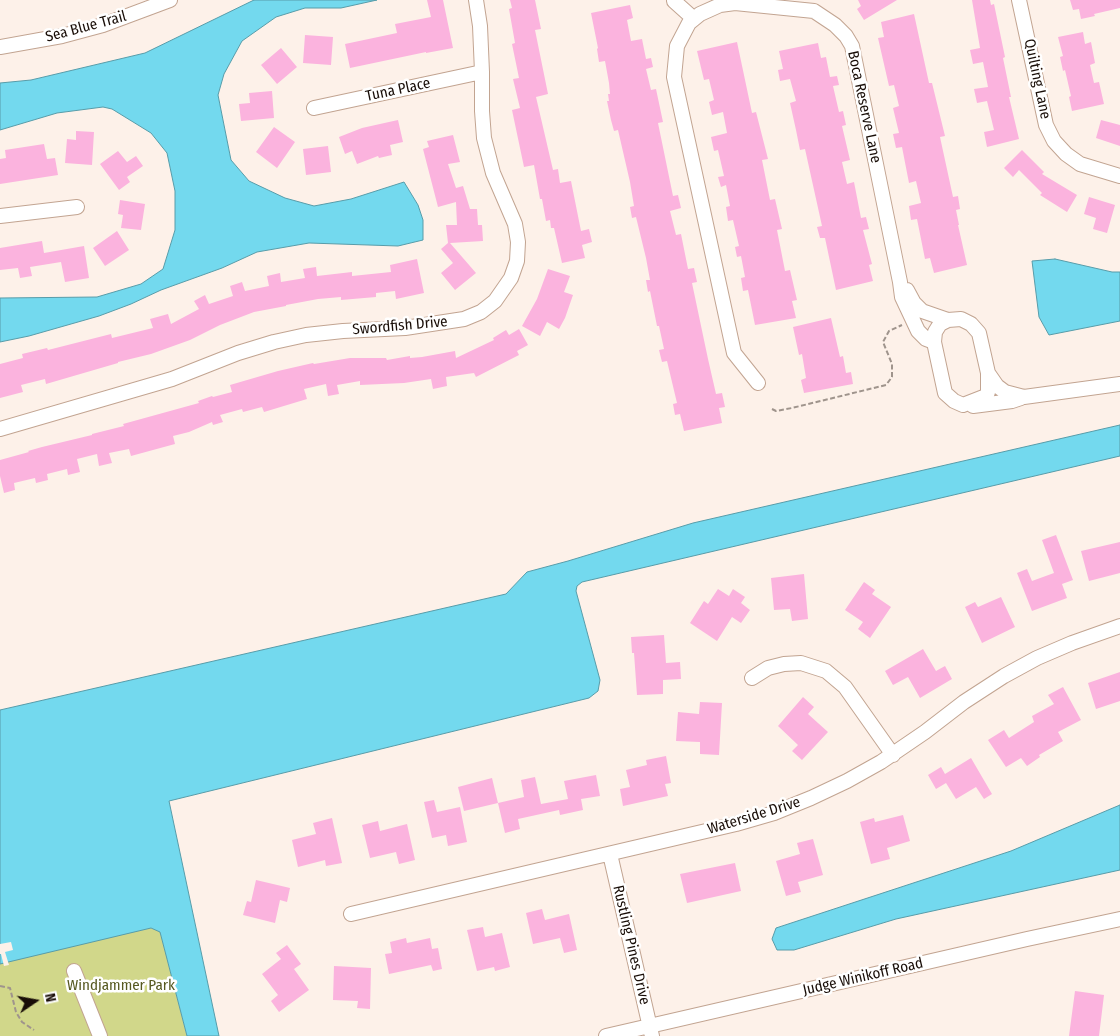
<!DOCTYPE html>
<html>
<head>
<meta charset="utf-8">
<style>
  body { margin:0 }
  #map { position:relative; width:1120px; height:1036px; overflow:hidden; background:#fdf1e9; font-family:"Fira Sans Condensed",sans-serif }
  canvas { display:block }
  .north { position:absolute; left:10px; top:976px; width:50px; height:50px; -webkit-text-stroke:4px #fff; paint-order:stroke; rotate:78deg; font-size:14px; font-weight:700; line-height:20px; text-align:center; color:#180d07 }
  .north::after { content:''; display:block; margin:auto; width:18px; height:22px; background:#180d07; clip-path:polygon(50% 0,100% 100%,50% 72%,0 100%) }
</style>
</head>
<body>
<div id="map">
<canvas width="1120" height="1036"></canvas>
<div class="north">N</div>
</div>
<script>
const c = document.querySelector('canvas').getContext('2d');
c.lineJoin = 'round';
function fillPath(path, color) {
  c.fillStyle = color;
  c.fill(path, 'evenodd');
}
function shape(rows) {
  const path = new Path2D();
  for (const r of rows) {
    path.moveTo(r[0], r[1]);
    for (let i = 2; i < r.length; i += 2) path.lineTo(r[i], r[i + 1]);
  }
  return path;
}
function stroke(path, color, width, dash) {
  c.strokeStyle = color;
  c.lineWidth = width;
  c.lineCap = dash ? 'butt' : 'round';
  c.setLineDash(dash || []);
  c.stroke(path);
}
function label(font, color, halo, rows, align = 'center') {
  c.font = font + ' "Fira Sans Condensed",sans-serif';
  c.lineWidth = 5;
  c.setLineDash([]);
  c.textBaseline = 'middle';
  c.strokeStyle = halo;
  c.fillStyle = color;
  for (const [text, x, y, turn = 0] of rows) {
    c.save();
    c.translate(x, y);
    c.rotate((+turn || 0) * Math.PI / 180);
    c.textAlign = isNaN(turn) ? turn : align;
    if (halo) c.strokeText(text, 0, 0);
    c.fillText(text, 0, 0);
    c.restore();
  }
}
const green = shape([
  [151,928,160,931,187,1036,0,1036,0,944]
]);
const water = shape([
  [254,0,377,0,341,8,305,8,276,17,242,41,224,74,218,95,231,160,249,181,285,198,314,206,351,199,404,182,418,205,423,220,423,240,398,246,309,243,257,252,222,268,161,290,131,304,99,316,29,336,0,342,0,298,97,297,141,284,163,269,175,230,175,191,167,153,151,133,112,109,103,107,57,113,0,130,0,83,31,80,145,53,254,0],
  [1055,259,1112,272,1120,272,1120,321,1049,335,1039,317,1032,261,1055,259],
  [1120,425,1120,456,582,582,577,586,576,591,600,680,598,691,589,698,169,801,219,1036,187,1036,160,932,151,928,0,964,0,710,506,594,527,572,568,561,693,523,1120,425],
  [1120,805,1120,870,896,919,794,950,777,950,772,939,776,928,1011,851,1120,805]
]);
const pier = shape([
  [11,942,13,950,5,952,9,965,4,966,1,954,0,954,0,944]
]);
const building = shape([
  [427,0,443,0,453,48,426,53,426,52,350,68,345,44,397,33,395,24,431,17],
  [510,0,535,0,541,29,535,30,548,94,536,97,553,170,558,169,560,183,571,181,581,231,589,229,592,242,582,245,585,258,562,263,554,228,551,228,550,220,546,221,542,199,540,199,534,165,524,167,512,110,520,108,513,79,519,78,512,44,515,43,509,9,512,8],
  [858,0,897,0,864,20,857,9,861,6],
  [972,0,990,0,991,5,994,4,1005,57,1003,58,1011,97,1009,97,1019,139,987,147,984,132,994,130,987,101,977,103,974,89,988,87,983,62,973,64,970,50,980,48],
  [1070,0,1120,0,1120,8,1094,14,1095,16,1081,19,1079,9,1073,10],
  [630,5,633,18,627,20,631,41,642,39,646,59,651,58,653,67,646,69,651,90,656,89,663,122,658,123,673,196,678,195,681,208,670,211,676,235,681,234,688,269,694,268,697,282,692,283,708,359,716,394,722,393,725,407,719,408,722,423,684,431,680,414,675,415,673,404,677,403,667,361,662,362,659,350,664,349,659,326,657,326,650,291,648,292,646,280,650,280,646,258,636,217,632,218,630,207,634,206,630,182,618,130,614,131,611,120,607,101,609,101,608,94,610,94,609,83,605,61,599,62,597,49,598,48,591,13],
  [914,14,929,83,932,83,945,136,940,137,953,197,958,196,960,209,956,210,959,225,958,225,967,265,934,273,930,258,925,259,917,219,911,220,909,206,921,203,916,181,909,183,902,147,896,148,893,134,899,133,893,108,899,106,894,85,889,86,878,38,884,37,881,22],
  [1083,32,1085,44,1091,42,1095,63,1090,65,1094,83,1099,82,1104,104,1072,111,1069,97,1071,96,1065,70,1063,71,1060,57,1063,56,1058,37],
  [305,35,333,37,331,65,303,63],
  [737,42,752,113,756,112,768,159,762,160,770,200,775,199,782,229,777,230,785,271,790,270,797,300,792,301,796,318,755,325,748,290,743,291,741,278,745,277,741,256,737,257,735,247,739,246,733,220,728,221,726,207,730,206,726,185,721,187,718,177,724,176,718,150,714,151,711,137,727,133,723,112,712,115,709,102,714,100,709,79,704,80,697,51],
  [818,43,821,58,826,57,830,77,837,76,839,85,833,86,839,112,843,111,846,125,842,126,850,160,842,162,847,184,854,182,861,218,866,217,869,229,863,230,872,264,869,265,873,281,836,290,825,238,820,238,817,227,822,226,805,149,800,150,796,130,790,103,796,101,790,79,780,81,778,70,783,69,779,51],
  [281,48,297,67,277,84,261,65],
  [272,91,274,118,241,121,239,104,250,103,249,93],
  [398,120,403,142,390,145,392,155,379,158,378,156,357,164,352,151,345,154,339,137,362,128],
  [1101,120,1120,125,1120,146,1096,138],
  [274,127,295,142,277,168,256,152],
  [76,131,94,132,92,165,65,163,67,139,76,140],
  [453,135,460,162,448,164,456,188,463,186,470,209,477,209,478,225,482,225,483,241,450,243,476,273,455,290,441,273,453,263,441,249,448,243,446,225,457,225,456,202,438,207,423,149,429,147,427,141],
  [44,144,47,159,55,158,58,175,0,184,0,159,6,158,5,150],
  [328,146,331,172,306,175,303,149],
  [1022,150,1044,172,1042,174,1077,195,1067,212,1040,195,1042,193,1019,170,1013,177,1004,168],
  [118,151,127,162,136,156,143,166,127,177,130,182,119,190,100,164],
  [1089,197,1115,205,1107,233,1093,229,1096,218,1084,214],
  [120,200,145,204,141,230,121,228,123,215,118,214],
  [117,231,129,250,105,266,93,248],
  [42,241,44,253,84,246,89,278,65,282,61,262,30,267,32,276,20,278,18,268,0,270,0,248],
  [417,259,424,293,396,299,395,291,376,293,376,297,341,300,341,297,318,299,286,305,286,306,254,312,220,325,190,340,151,354,118,362,118,363,46,384,45,379,21,385,23,392,0,398,0,364,23,358,22,354,47,348,48,350,111,334,112,338,153,328,150,319,168,314,171,324,199,309,194,301,205,295,209,304,233,296,230,286,242,282,245,291,269,286,267,276,280,273,281,282,305,278,303,269,316,267,317,276,352,272,352,276,391,272,390,265],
  [548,269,570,276,564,292,573,295,565,318,559,329,547,322,540,336,522,326,537,299],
  [831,318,840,357,843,356,846,373,851,372,853,384,804,393,801,380,806,378,802,354,799,355,793,327],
  [519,329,528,345,517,351,519,355,476,377,474,373,446,377,447,386,433,389,431,379,404,383,360,385,360,381,337,385,339,394,328,396,326,384,304,389,307,399,264,412,262,407,243,412,242,409,220,415,223,422,213,425,212,422,189,432,173,436,175,444,131,456,129,449,109,453,112,463,99,466,97,454,77,459,80,472,68,475,67,469,47,474,48,480,36,483,35,478,14,483,15,490,4,493,0,476,0,460,29,452,28,451,42,447,92,435,92,434,124,426,123,424,199,403,198,401,212,396,213,397,232,392,230,385,278,371,313,363,314,364,350,358,386,358,387,360,410,356,410,358,422,357,455,351,456,358,494,340,493,338,506,330,509,335],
  [1056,535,1073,580,1062,584,1067,598,1032,611,1017,573,1027,569,1032,581,1054,573,1042,540],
  [1120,542,1120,573,1089,581,1081,551],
  [804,574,808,619,792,621,790,609,774,610,771,578],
  [864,582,875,590,872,594,891,607,870,638,858,629,863,622,845,610],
  [718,589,729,596,733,589,745,597,741,603,750,610,741,623,732,617,717,641,690,623,704,601,708,604],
  [1001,597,1015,627,982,643,965,607,975,602,978,607],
  [664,635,666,663,680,662,681,679,663,680,663,694,637,695,634,653,632,653,631,637],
  [923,649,936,671,945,666,952,679,920,698,908,677,893,685,885,671],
  [1120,672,1120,701,1096,709,1088,683],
  [1063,687,1081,720,1058,732,1063,741,1039,755,1040,757,1027,766,1021,758,1006,767,988,740,1004,730,1009,738,1034,722,1032,716,1054,704,1048,695],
  [803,697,814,707,808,714,828,732,802,760,792,751,798,745,778,726],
  [700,702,722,703,719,755,700,754,700,742,676,741,678,712,699,714],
  [666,756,671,783,665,784,668,796,623,806,620,789,630,787,626,770,647,765,646,760],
  [971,758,992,794,984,799,976,787,956,799,946,783,936,789,928,775,941,767,945,774],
  [596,775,600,796,581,799,583,810,560,815,559,810,518,819,520,829,505,833,498,803,524,797,521,780,535,777,541,804,568,799,564,781],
  [492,778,498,803,464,811,458,787],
  [434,800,437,812,460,807,467,842,448,846,446,835,432,838,424,802],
  [903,815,910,841,887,848,890,859,871,864,860,822,874,818,875,822],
  [332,818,342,863,326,866,325,860,298,867,292,840,316,834,313,823],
  [378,821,380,831,407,824,415,860,399,864,396,852,370,858,362,825],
  [813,839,823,875,798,882,801,892,786,896,776,861,800,854,797,843],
  [735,863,741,891,687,903,680,874],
  [256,880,290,888,287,902,280,900,275,923,243,915,247,901,251,902],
  [542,909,545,920,569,914,577,950,564,953,560,938,533,944,526,913],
  [483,927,485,937,502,933,510,967,495,971,494,967,477,971,467,930],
  [406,938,407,943,430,938,432,949,438,948,442,969,433,971,431,965,389,974,385,954,392,953,390,942],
  [287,945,301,964,294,969,309,990,279,1012,271,1001,278,995,262,974,281,959,276,953],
  [334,966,371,968,370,1009,357,1008,358,1001,333,1000],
  [1075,991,1104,995,1099,1036,1069,1036]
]);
const path = shape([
  [772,409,776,411,792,408,886,385,892,377,892,364,883,342,889,331,902,325],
  [0,986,10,988,16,1012,22,1022,34,1030]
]);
const minor = shape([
  [1019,0,1046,125,1054,141,1066,154,1080,164,1120,176],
  [674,1,694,19],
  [0,47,62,36,103,25,170,0],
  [314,108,482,72],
  [0,216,77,207],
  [907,290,914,303,922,311,948,320],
  [961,319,971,324,979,333,988,373,988,392,986,396,963,405,954,401,945,393,934,342,935,332,940,324,948,320,961,319],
  [988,373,997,386,1005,392,1024,397,1120,384],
  [758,383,734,353,674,77,677,46,689,23,700,14,720,5,735,3,814,11,835,25,846,36,852,46,900,282,902,297,918,331,926,339,934,342],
  [973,406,1012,401,1021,398],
  [0,429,172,379,238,353,274,342,306,335,343,331,405,328,464,319,481,312,495,301,511,278,517,261,518,242,515,224,493,173,484,138,482,111,482,72,480,26,476,0],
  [752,678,768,668,784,664,801,663,826,671,845,687,893,755],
  [610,854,652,1036],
  [351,914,736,824,774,813,811,798,847,781,881,762,925,732,964,702,1004,676,1037,658,1072,643,1120,626],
  [74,971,100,1036],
  [606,1036,1027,939,1120,919]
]);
const streetNames = [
  ["Sea Blue Trail",86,27,-15],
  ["Quilting Lane",1037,79,78],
  ["Tuna Place",398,90,-12],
  ["Boca Reserve Lane",864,107,78],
  ["Swordfish Drive",400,326,-5],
  ["Waterside Drive",754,816,-17],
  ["Rustling Pines Drive",631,945,77],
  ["Judge Winikoff Road",863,977,-13]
];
const parkNames = [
  ["Windjammer Park",121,986]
];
fillPath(green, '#d1d78a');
fillPath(water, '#73d9ee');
stroke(water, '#589ca9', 1);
fillPath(pier, '#fdf1e9');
fillPath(building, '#fbb3de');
stroke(minor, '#c2a491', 16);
stroke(path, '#9f948c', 2, [5, 2.5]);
stroke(minor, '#fff', 14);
label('15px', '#180d07', '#fff', streetNames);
label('15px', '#565820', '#fff', parkNames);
</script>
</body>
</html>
